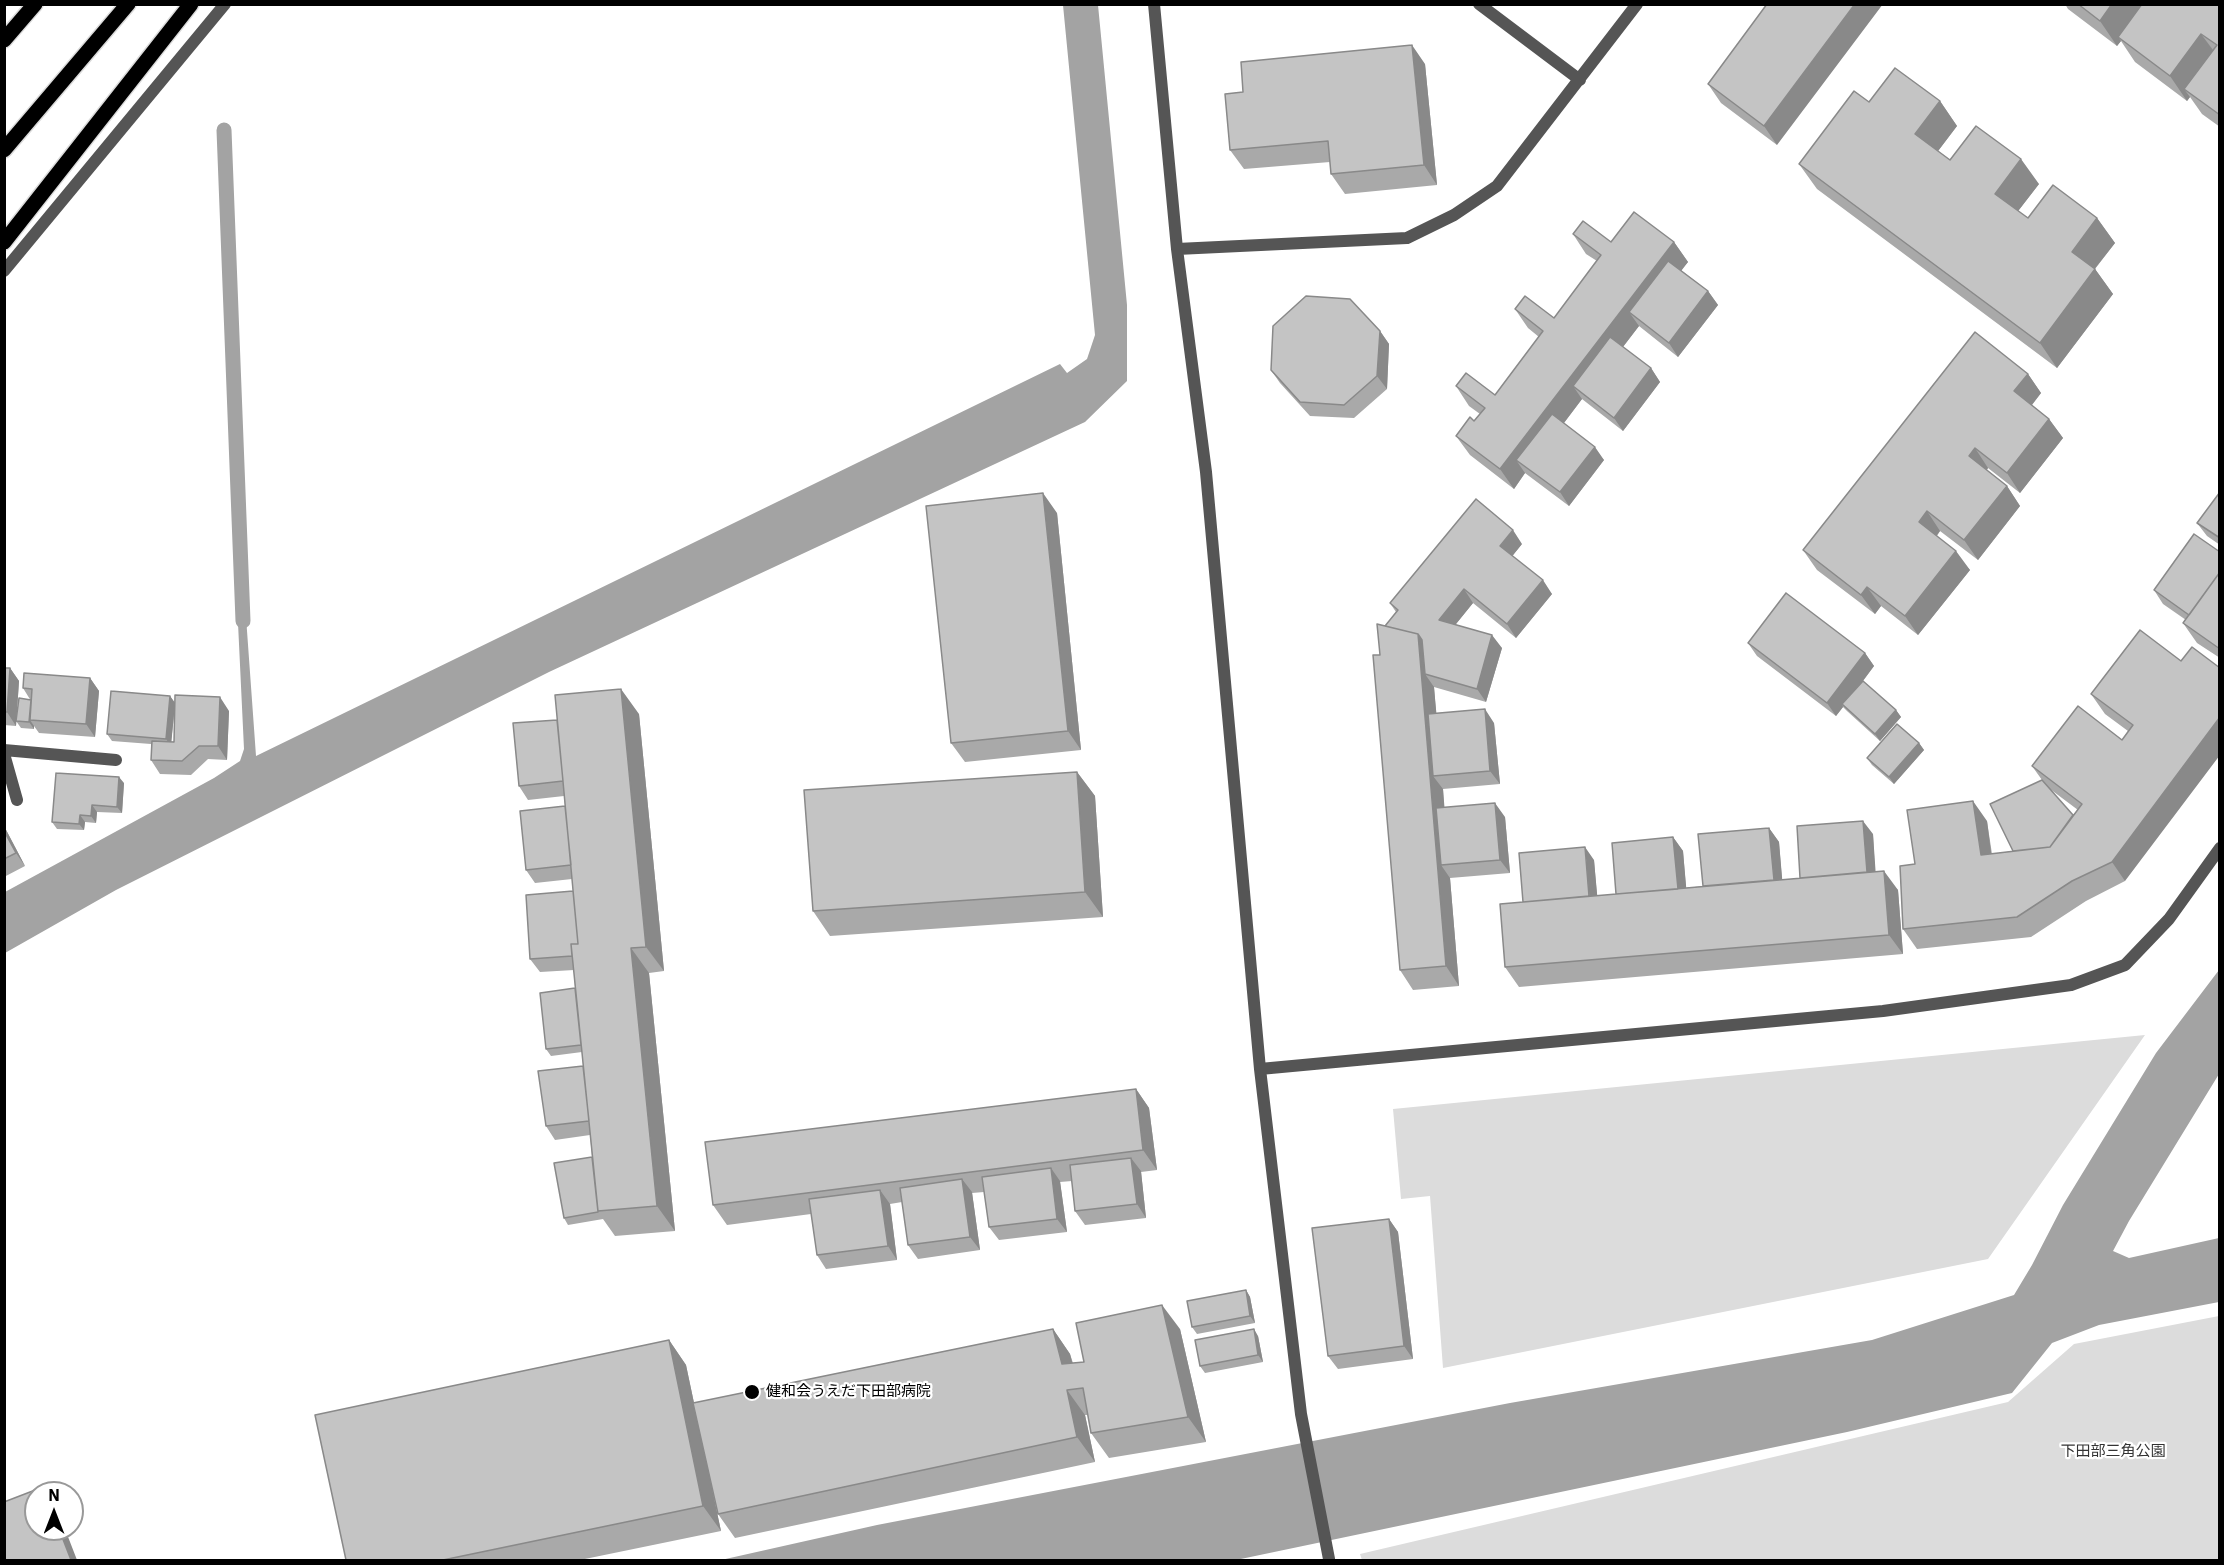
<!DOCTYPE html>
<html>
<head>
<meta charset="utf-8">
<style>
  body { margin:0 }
  #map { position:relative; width:2224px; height:1565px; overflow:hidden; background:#fff; font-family:"IBM Plex Sans",sans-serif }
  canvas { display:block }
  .frame { position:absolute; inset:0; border:6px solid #000; pointer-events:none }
  .north { position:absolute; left:24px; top:1481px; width:60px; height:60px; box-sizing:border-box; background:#fff; border:2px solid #999; border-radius:50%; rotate:0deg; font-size:16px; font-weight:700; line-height:24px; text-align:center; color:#000 }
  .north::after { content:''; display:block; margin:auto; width:21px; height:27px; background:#000; clip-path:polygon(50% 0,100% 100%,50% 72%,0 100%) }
</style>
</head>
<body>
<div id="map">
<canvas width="2224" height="1565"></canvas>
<div class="frame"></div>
<div class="north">N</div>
</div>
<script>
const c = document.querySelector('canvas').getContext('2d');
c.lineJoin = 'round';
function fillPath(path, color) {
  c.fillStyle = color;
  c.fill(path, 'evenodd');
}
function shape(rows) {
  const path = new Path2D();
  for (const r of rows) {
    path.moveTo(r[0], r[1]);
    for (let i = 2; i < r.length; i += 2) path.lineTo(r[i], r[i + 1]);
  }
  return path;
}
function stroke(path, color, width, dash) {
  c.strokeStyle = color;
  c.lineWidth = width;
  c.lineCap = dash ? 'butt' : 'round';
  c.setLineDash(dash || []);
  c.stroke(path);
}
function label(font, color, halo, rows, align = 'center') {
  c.font = font + ' "IBM Plex Sans","Noto Sans JP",sans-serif';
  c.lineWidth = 4.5;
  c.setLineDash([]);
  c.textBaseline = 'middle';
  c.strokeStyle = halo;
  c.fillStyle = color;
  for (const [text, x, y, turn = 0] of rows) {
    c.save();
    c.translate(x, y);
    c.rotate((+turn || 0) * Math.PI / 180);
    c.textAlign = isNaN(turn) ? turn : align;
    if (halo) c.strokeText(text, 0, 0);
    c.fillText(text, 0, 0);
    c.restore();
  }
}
const green = shape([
  [2145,1035,1988,1259,1443,1368,1430,1196,1401,1199,1393,1109],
  [2219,1316,2219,1560,1362,1560,1360,1554,2008,1402,2074,1344]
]);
const water = shape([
  [1063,5,1098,5,1127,305,1127,381,1085,422,549,672,116,890,5,953,5,892,214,778,240,761,244,749,237,602,245,603,256,756,1060,364,1067,373,1087,359,1095,335],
  [2219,970,2219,1074,2129,1221,2113,1251,2129,1258,2219,1238,2219,1302,2099,1325,2052,1343,2012,1393,1847,1432,1236,1560,721,1560,877,1525,1510,1403,1872,1340,2014,1295,2032,1265,2063,1205,2156,1053]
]);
const stream = shape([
  [224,130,243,621]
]);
const minor = shape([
  [1154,4,1177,249,1206,472,1260,1069,1301,1414,1329,1559],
  [1479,4,1580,80],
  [1177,249,1407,238,1454,215,1497,186,1637,4],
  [4,271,225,4],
  [4,750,116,760],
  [4,754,17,800],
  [1260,1069,1883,1011,2071,985,2125,965,2169,919,2220,848]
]);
const primary = shape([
  [4,40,35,4],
  [4,150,128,4],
  [4,242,191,4]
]);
const wall = shape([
  [1767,4,1777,145,1721,103,1708,84],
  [2065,4,2220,4,2220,127,2202,114,2190,97,2187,101,2135,62,2121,41,2117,46,2068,9],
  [1425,64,1437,185,1345,194,1331,174,1330,162,1244,169,1230,150,1243,92],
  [1940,101,1957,126,1938,151,1950,160,2039,184,2018,211,2028,218,2097,218,2115,243,2095,269,2113,294,2057,368,1817,189,1799,164,1869,102],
  [1573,234,1611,242,1674,242,1688,262,1681,270,1708,291,1718,305,1678,357,1639,326,1623,347,1651,368,1660,382,1623,431,1582,399,1564,423,1604,460,1569,506,1525,473,1514,489,1470,455,1456,436,1474,421,1480,414,1469,406,1456,386,1495,395,1539,337,1528,328,1515,309,1554,318,1597,261,1586,254],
  [1380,331,1389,344,1387,389,1354,418,1310,416,1280,383,1271,370],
  [2028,374,2041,393,2032,405,2049,419,2063,438,2020,493,1988,468,1987,470,2007,486,2020,506,1978,560,1940,531,1937,536,1970,570,1918,635,1881,606,1875,614,1817,570,1803,550],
  [2220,492,2220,545,2207,536,2197,523],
  [1057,513,1081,750,965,762,951,743],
  [1522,544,1512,556,1552,594,1516,638,1473,603,1455,625,1502,648,1486,702,1434,687,1436,713,1494,723,1500,784,1443,789,1444,807,1505,817,1510,873,1450,878,1459,986,1413,990,1400,970,1380,655,1385,626,1396,612,1390,603],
  [2220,552,2220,658,2197,643,2183,623,2186,620,2163,604,2154,590],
  [2140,630,2125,881,2086,901,2031,937,1917,949,1903,929,1915,864,1987,821,1992,854,2013,851,2042,780,2032,766,2122,740,2128,731,2105,714,2091,694],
  [2050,789,2078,810,2073,815],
  [1748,643,1865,653,1874,666,1863,681,1896,710,1901,717,1880,741,1847,711,1843,707,1836,716,1757,656],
  [4,668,10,668,19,681,16,726,4,725],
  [90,678,99,691,95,737,39,733,34,726,34,729,21,728,16,721,31,701,23,688],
  [170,696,175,703,229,711,227,760,208,759,191,775,160,774,151,760,151,744,112,741,107,734],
  [175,708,174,742,171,742],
  [639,714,664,971,649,973,675,1231,615,1236,603,1219,568,1225,564,1218,592,1157,590,1135,555,1140,546,1126,583,1066,582,1052,551,1056,546,1049,575,988,574,970,540,972,530,959,573,891,572,879,535,883,526,870,565,806,564,796,528,800,519,786],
  [1919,743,1924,750,1894,784,1872,765,1867,758],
  [1077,772,1095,796,1103,917,830,936,813,911],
  [124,783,122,813,97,812,96,823,85,822,84,830,57,829,52,822],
  [4,826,25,866,4,877],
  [1769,828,1779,842,1782,880,1800,878,1873,834,1875,872,1898,890,1903,954,1519,987,1505,967,1523,902,1594,860,1597,896,1616,894,1673,837,1683,851,1686,888,1703,886],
  [1136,1089,1149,1108,1157,1170,1141,1172,1146,1218,1085,1225,1075,1211,1072,1181,1060,1182,1067,1232,999,1240,989,1227,984,1192,972,1193,980,1250,918,1259,908,1245,902,1202,890,1204,897,1260,826,1269,817,1255,811,1214,727,1225,713,1205],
  [1389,1219,1398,1232,1413,1359,1338,1369,1328,1356],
  [1246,1290,1250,1297,1255,1323,1197,1334,1192,1327],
  [1053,1329,1070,1354,1073,1363,1084,1362,1180,1329,1206,1442,1109,1458,1091,1433,1088,1415,1085,1415,1095,1462,735,1538,718,1514,707,1468,721,1531,580,1560,346,1560,669,1340,686,1365,694,1403],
  [1258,1336,1263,1362,1205,1373,1200,1366]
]);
const shadedWall = shape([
  [1855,4,1883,4,1777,145,1764,126],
  [2112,4,2146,4,2118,37,2121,41,2117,46,2100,21],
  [2201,34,2219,58,2184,89,2190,97,2187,101,2170,76],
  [1412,45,1425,64,1437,185,1424,165],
  [1940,101,1957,126,1932,159,1915,134],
  [2021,159,2039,184,2012,219,1995,194],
  [2097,218,2115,243,2089,276,2072,252],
  [1674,242,1688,262,1642,322,1629,312,1639,326,1585,396,1573,386,1582,399,1529,469,1516,460,1525,473,1514,489,1500,469],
  [2095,269,2113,294,2057,368,2040,343],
  [1708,291,1718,305,1678,357,1669,343],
  [1380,331,1389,344,1387,389,1377,376],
  [1651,368,1660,382,1623,431,1614,418],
  [2028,374,2041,393,2027,411,2014,391],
  [2049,419,2063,438,2020,493,2007,473],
  [1595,447,1604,460,1569,506,1560,492],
  [1975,448,1988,468,1982,476,1969,456],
  [2007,486,2020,506,1978,560,1964,540],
  [1043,493,1057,513,1081,750,1068,731],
  [1927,511,1940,531,1932,541,1919,522],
  [1513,530,1522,544,1510,559,1500,546],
  [1956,551,1970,570,1918,635,1905,616],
  [1543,580,1552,594,1516,638,1507,624],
  [1867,587,1881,606,1875,614,1861,595],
  [1464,589,1473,603,1448,634,1439,620],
  [1418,634,1431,654,1425,674,1434,687,1442,775,1433,776,1443,789,1449,864,1441,865,1450,878,1459,986,1446,966],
  [1492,635,1502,648,1486,702,1477,689],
  [1865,653,1874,666,1844,706,1842,704,1843,707,1836,716,1827,703],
  [10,668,19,681,16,726,7,712],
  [90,678,99,691,95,737,86,724],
  [621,689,639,714,664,971,646,947],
  [170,696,175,703,171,746,166,739],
  [220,697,229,711,227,760,218,746],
  [31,700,30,720,34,726,34,729,29,722],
  [1485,709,1494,723,1500,784,1490,771],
  [1896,710,1901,717,1880,741,1875,734],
  [2220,717,2220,755,2125,881,2112,862],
  [1919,743,1924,750,1894,784,1889,777],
  [1077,772,1095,796,1103,917,1085,892],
  [119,777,124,783,122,813,117,807],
  [1973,801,1987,821,1994,875,1981,855],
  [1495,803,1505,817,1510,873,1500,860],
  [92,805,97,812,96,823,91,816],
  [80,815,85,822,84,830,79,824],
  [1863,821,1873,834,1877,892,1867,879],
  [4,826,25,866,16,853,4,831],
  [1769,828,1779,842,1784,900,1775,887],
  [1673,837,1683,851,1688,908,1678,895],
  [1585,847,1594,860,1599,915,1590,902],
  [1884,871,1898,890,1903,954,1889,935],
  [631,948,649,973,675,1231,657,1206],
  [1136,1089,1149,1108,1157,1170,1143,1150],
  [1131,1158,1141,1171,1146,1218,1137,1204],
  [1051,1168,1060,1181,1067,1232,1057,1219],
  [962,1179,972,1192,980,1250,970,1237],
  [880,1190,890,1204,897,1260,888,1246],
  [1389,1219,1398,1232,1413,1359,1404,1346],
  [1246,1290,1250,1297,1255,1323,1250,1316],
  [1162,1305,1180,1329,1206,1442,1188,1417],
  [1053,1329,1070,1354,1079,1389,1062,1364],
  [1254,1329,1258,1336,1263,1362,1258,1355],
  [669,1340,686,1365,721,1531,703,1506],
  [1067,1390,1085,1415,1095,1462,1077,1437],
  [59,1529,65,1529,77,1560,71,1560]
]);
const building = shape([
  [1767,4,1855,4,1764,126,1708,84,1767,4],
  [2078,4,2112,4,2100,21,2078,4],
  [2142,4,2220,4,2220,115,2184,89,2217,45,2201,34,2170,76,2118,37,2142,4],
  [1412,45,1424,165,1331,174,1328,141,1230,150,1225,94,1243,92,1241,62,1412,45],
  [1895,68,1940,101,1915,134,1950,160,1976,126,2021,159,1995,194,2028,218,2053,185,2097,218,2072,252,2095,269,2040,343,1799,164,1854,91,1869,102,1895,68],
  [1634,212,1674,242,1500,469,1456,436,1470,417,1474,421,1485,408,1456,386,1466,373,1495,395,1543,331,1515,309,1525,296,1554,318,1601,255,1573,234,1583,221,1611,242,1634,212],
  [1668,261,1708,291,1669,343,1629,312,1668,261],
  [1306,296,1350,299,1380,331,1377,376,1344,405,1300,402,1271,370,1273,326,1306,296],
  [1975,332,2028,374,2014,391,2049,419,2007,473,1975,448,1969,456,2007,486,1964,540,1927,511,1919,522,1956,551,1905,616,1867,587,1861,595,1803,550,1975,332],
  [1610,337,1651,368,1614,418,1573,386,1610,337],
  [1552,414,1595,447,1560,492,1516,460,1552,414],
  [2220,492,2220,538,2197,523,2220,492],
  [1043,493,1068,731,951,743,926,506,1043,493],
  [1476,499,1513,530,1500,546,1543,580,1507,624,1464,589,1439,620,1492,635,1477,689,1425,674,1422,640,1418,634,1385,626,1398,610,1390,603,1476,499],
  [2194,534,2220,552,2220,572,2189,615,2154,590,2194,534],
  [2220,572,2220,649,2183,623,2220,572],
  [1786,593,1865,653,1827,703,1748,643,1786,593],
  [1377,624,1418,634,1446,966,1400,970,1373,655,1380,655,1377,624],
  [2140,630,2181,661,2192,647,2220,668,2220,717,2112,862,2072,881,2017,917,1903,929,1900,866,1915,864,1907,810,1973,801,1981,855,2050,847,2082,804,2032,766,2078,706,2122,740,2133,725,2091,694,2140,630],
  [4,668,10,668,7,712,4,712,4,668],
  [24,673,90,678,86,724,30,720,32,689,23,688,24,673],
  [1863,681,1896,710,1875,734,1842,704,1863,681],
  [621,689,646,947,631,948,657,1206,598,1211,571,944,578,944,555,695,621,689],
  [111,691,170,696,166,739,107,734,111,691],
  [175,695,220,697,218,746,199,746,182,761,151,760,152,741,174,742,175,695],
  [19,698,31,700,29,722,16,721,19,698],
  [1485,709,1490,771,1433,776,1428,714,1485,709],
  [557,720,563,781,519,786,513,723,557,720],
  [1897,724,1919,743,1889,777,1867,758,1897,724],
  [1077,772,1085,892,813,911,804,790,1077,772],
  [56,773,119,777,117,807,92,805,91,816,80,815,79,824,52,822,56,773],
  [2042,780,2073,815,2050,847,2013,851,1990,804,2042,780],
  [1495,803,1500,860,1441,865,1436,808,1495,803],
  [565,806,571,865,526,870,520,811,565,806],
  [1863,821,1867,872,1800,878,1797,826,1863,821],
  [1769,828,1774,880,1703,886,1698,834,1769,828],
  [4,831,16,853,4,859,4,831],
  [1673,837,1678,889,1616,894,1612,843,1673,837],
  [1585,847,1589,896,1523,902,1519,853,1585,847],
  [1884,871,1889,935,1505,967,1500,904,1884,871],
  [573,891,578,944,571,944,572,956,530,959,526,895,573,891],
  [575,988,581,1045,546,1049,540,993,575,988],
  [583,1066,589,1121,546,1126,538,1071,583,1066],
  [1136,1089,1143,1150,713,1205,705,1142,1136,1089],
  [592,1157,598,1212,564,1218,554,1163,592,1157],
  [1131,1158,1137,1204,1075,1211,1070,1165,1131,1158],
  [1051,1168,1057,1219,989,1227,982,1177,1051,1168],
  [962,1179,970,1237,908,1245,900,1188,962,1179],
  [880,1190,888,1246,817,1255,809,1199,880,1190],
  [1389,1219,1404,1346,1328,1356,1312,1228,1389,1219],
  [1246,1290,1250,1316,1192,1327,1187,1301,1246,1290],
  [1162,1305,1188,1417,1091,1433,1083,1388,1067,1390,1077,1437,718,1514,693,1403,1053,1329,1062,1364,1084,1362,1076,1323,1162,1305],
  [1254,1329,1258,1355,1200,1366,1195,1340,1254,1329],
  [669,1340,703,1506,443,1560,346,1560,315,1415,669,1340],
  [43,1487,45,1493,36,1493,36,1529,59,1529,71,1560,4,1560,4,1502,43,1487]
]);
const markers = [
  [752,1392,8,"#000"]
];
const poiNames = [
  ["健和会うえだ下田部病院",766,1392]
];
const parkNames = [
  ["下田部三角公園",2113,1452]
];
fillPath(green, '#dcdcdc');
fillPath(water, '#a3a3a3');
stroke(stream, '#a3a3a3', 15);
stroke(primary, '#dbdbdb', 18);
stroke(minor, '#555', 12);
stroke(primary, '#000', 15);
fillPath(wall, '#a9a9a9');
fillPath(shadedWall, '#898989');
fillPath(building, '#c4c4c4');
stroke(building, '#898989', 1.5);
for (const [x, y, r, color] of markers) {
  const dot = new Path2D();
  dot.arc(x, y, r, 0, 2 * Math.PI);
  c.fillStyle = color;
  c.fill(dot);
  stroke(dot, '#fff', 2);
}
label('15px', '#000', '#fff', poiNames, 'left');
label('15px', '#333', '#fff', parkNames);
</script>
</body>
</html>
